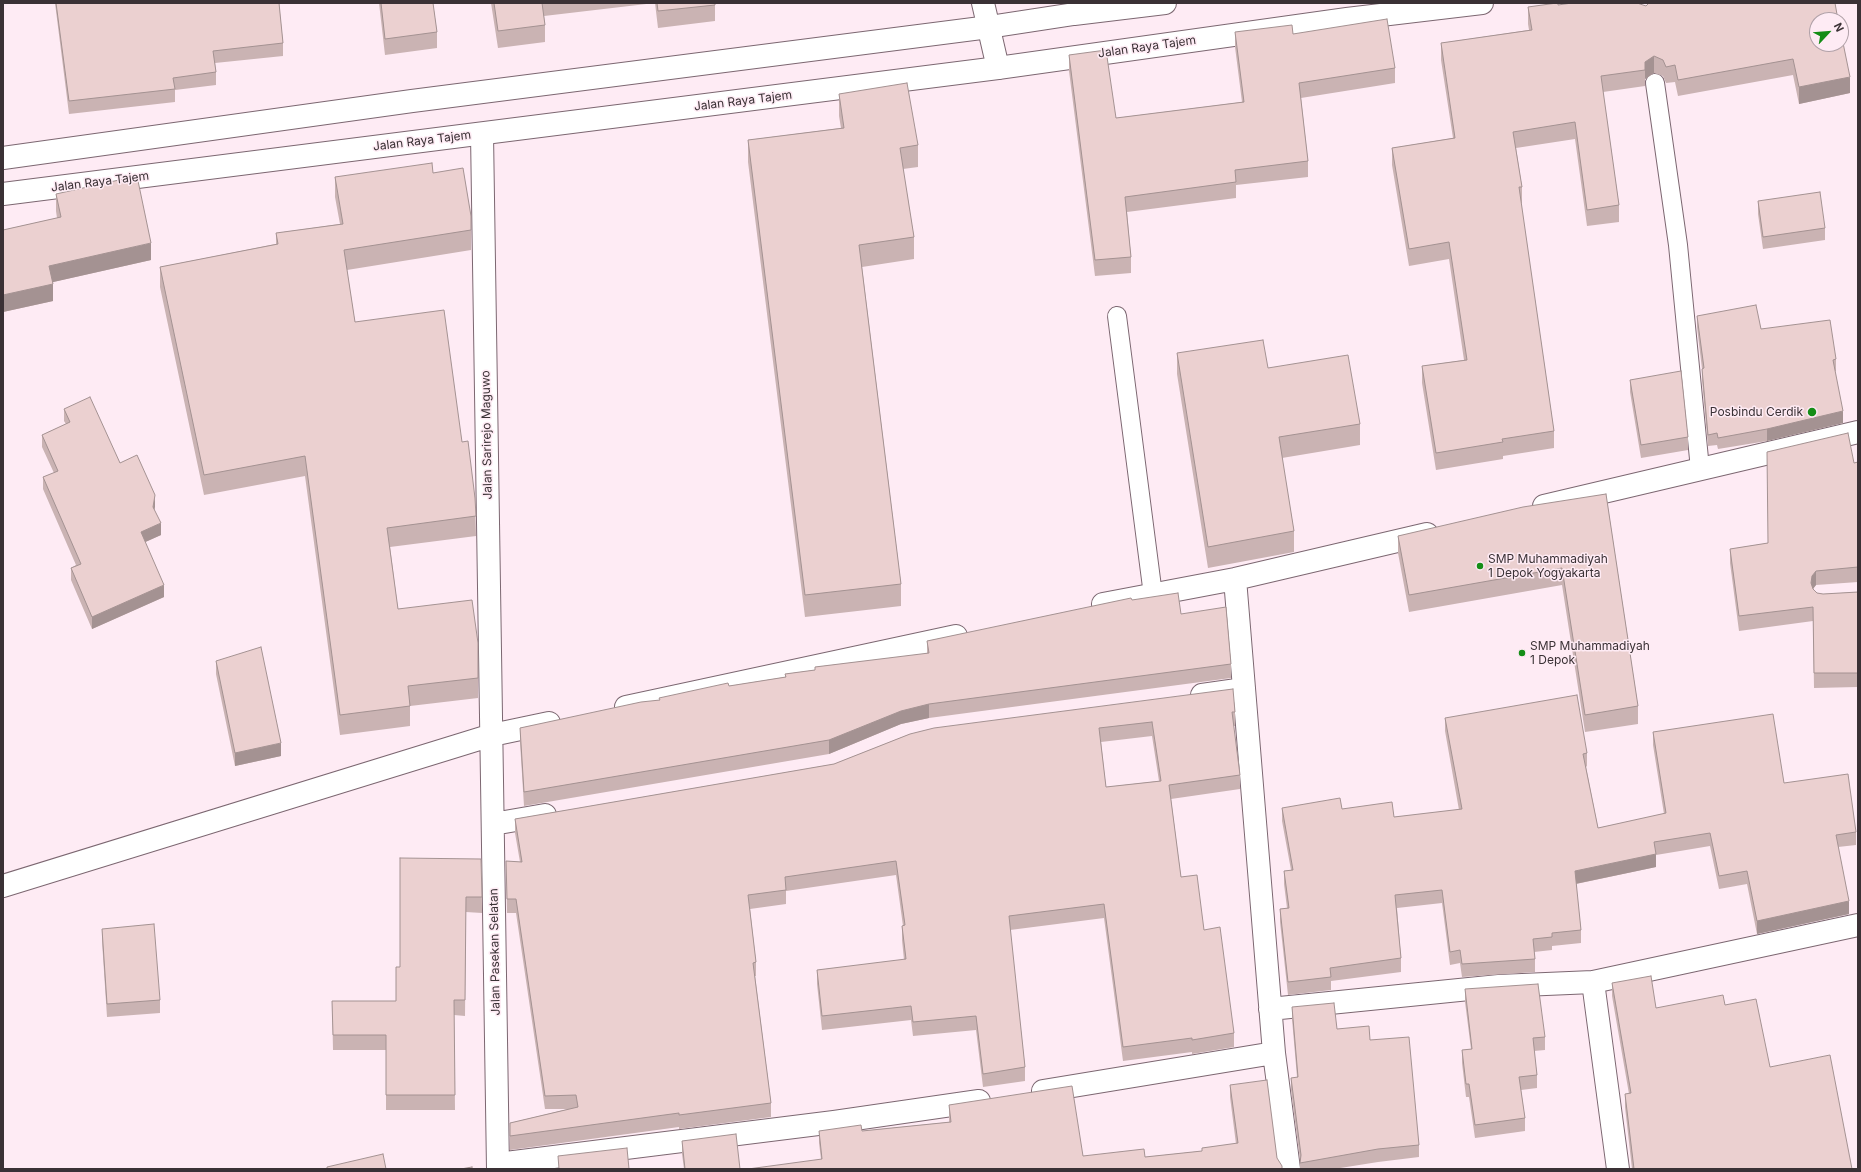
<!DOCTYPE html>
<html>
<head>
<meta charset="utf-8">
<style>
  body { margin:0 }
  #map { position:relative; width:1861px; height:1172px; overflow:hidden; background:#feebf4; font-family:Inter,sans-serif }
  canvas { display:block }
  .frame { position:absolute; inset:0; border:4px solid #3a3135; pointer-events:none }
  .north { position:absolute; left:1809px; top:12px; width:40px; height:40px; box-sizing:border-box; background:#feebf4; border:1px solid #b0a1a8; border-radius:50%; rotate:64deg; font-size:11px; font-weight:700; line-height:16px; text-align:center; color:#3a3135 }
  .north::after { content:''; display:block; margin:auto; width:14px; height:18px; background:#148d16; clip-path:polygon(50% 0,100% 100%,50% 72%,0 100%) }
</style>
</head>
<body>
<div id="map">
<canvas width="1861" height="1172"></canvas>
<div class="frame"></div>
<div class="north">N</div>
</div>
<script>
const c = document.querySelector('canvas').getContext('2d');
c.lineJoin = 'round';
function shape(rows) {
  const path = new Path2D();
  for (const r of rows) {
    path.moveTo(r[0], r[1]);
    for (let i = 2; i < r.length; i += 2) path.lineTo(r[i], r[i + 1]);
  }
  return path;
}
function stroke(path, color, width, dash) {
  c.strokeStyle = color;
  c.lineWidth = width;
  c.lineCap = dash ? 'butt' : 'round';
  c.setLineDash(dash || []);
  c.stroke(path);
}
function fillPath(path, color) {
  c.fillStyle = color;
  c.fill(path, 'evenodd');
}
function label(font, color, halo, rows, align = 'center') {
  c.font = font + ' Inter,sans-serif';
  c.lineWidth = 3;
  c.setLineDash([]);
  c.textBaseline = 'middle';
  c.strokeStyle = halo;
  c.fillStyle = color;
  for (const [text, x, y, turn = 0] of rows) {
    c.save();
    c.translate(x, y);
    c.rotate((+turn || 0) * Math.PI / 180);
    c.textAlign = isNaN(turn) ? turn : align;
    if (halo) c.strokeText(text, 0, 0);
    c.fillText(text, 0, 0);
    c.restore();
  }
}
const lane = shape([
  [1655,83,1678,245,1700,469],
  [1117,316,1153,595]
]);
const street = shape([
  [983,3,998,68],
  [482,134,498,1169],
  [1544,506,1858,432],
  [1235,579,1274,1053,1289,1169],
  [1103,604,1235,579,1427,534],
  [1202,695,1244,689],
  [626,707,956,636],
  [493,824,545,815],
  [3,886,492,735,549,723],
  [1593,982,1618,1169],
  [1270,1009,1499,986,1593,982,1858,925],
  [1043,1091,1274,1053],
  [498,1164,834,1122,979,1101]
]);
const secondary = shape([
  [3,158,412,101,989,27,1074,14,1165,3],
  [3,194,998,68,1347,19,1482,3]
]);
const wall = shape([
  [55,3,279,3,283,43,283,56,215,63,216,72,216,85,175,90,175,102,69,114],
  [379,3,433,3,437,32,437,48,385,55],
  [491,3,715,3,715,21,658,28,655,3,544,16,545,25,545,42,498,48],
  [1835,3,1850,93,1799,104,1793,75,1678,96,1675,82,1666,83,1663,76,1654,73,1645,79,1645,86,1603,92,1619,205,1619,222,1587,226,1575,139,1516,148,1522,187,1522,203,1521,203,1554,431,1554,448,1503,456,1503,459,1436,470,1422,383,1422,366,1464,360,1449,259,1409,266,1392,165,1392,148,1453,138,1441,60,1441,43,1529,30,1528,24,1528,7,1558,5,1646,6],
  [1235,32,1293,34,1395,68,1395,83,1301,98,1308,161,1308,177,1236,185,1236,198,1127,212,1131,257,1131,273,1095,276,1069,71,1069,55,1116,118,1242,102,1235,47],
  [839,94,918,145,918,167,903,169,914,237,914,259,862,267,901,584,901,606,805,617,748,162,748,140,841,128,839,116],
  [433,173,471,216,471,250,347,270,355,322,462,442,475,498,476,536,390,547,398,609,478,643,478,698,410,706,410,726,340,735,305,476,204,495,160,287,160,267,276,244,276,233,340,224,335,197,335,177],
  [56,194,151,260,53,282,53,301,3,312,3,230,57,218,56,211],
  [1758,201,1825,228,1825,240,1763,249,1758,214],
  [1697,316,1761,329,1836,359,1836,371,1835,371,1843,423,1767,441,1718,449,1717,445,1708,446,1702,380,1702,369,1697,327],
  [1177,353,1268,368,1360,424,1360,445,1282,458,1294,531,1294,552,1208,568,1177,374],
  [1630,380,1688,437,1688,450,1641,458,1630,392],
  [64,409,120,463,154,509,161,535,145,542,164,597,92,629,71,580,71,568,76,565,43,489,43,477,54,473,42,447,42,435,66,424,64,421],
  [1858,462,1858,582,1816,585,1813,589,1817,593,1823,594,1858,592,1858,687,1814,688,1813,621,1739,631,1730,563,1730,549,1768,543,1854,463],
  [1606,494,1638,706,1638,724,1585,732,1562,585,1409,612,1398,553,1398,536],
  [1132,600,1181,614,1231,664,1231,678,929,718,901,724,829,754,524,806,520,742,520,728,729,686,785,677,785,674,815,670,815,667,927,654,927,641],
  [216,661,281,756,235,766,216,674],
  [1235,712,1235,726,1233,726,1240,775,1240,789,1171,799,1181,877,1204,930,1234,1033,1234,1047,1192,1054,1192,1052,1123,1061,1104,918,1010,930,1025,1067,1025,1081,983,1087,976,1030,913,1036,911,1020,822,1030,817,984,817,970,904,960,902,940,902,926,903,926,896,875,786,891,786,904,750,909,756,962,756,976,755,976,771,1103,771,1117,679,1129,679,1127,510,1150,510,1123,568,1109,545,1109,516,913,507,913,506,861,520,862,515,833,515,819,834,764,910,734],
  [1152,736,1159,781,1106,787,1101,742],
  [1445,718,1587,753,1587,766,1586,767,1598,828,1664,814,1653,745,1653,732,1784,783,1856,832,1856,845,1838,847,1849,914,1757,934,1747,884,1719,889,1710,846,1656,855,1656,867,1576,884,1581,930,1581,943,1552,946,1552,950,1534,952,1535,959,1535,972,1462,977,1460,963,1450,965,1442,903,1397,908,1401,958,1401,972,1331,981,1331,990,1288,995,1280,922,1280,909,1287,908,1284,884,1284,871,1291,870,1282,821,1282,808,1342,809,1394,817,1459,810,1445,731],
  [400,858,482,897,482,913,466,912,465,1016,454,1015,455,1110,386,1110,386,1050,333,1050,332,1001,396,1001,400,967],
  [102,929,160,1000,160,1013,107,1017,102,941],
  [1612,983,1656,1008,1725,1005,1770,1067,1852,1169,1632,1169,1625,1107,1625,1094,1629,1094,1612,996],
  [1465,989,1545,1037,1545,1050,1534,1051,1537,1075,1537,1088,1521,1090,1525,1118,1525,1131,1475,1138,1469,1097,1466,1097,1462,1063,1462,1050,1471,1049,1465,1002],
  [1292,1007,1337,1029,1370,1040,1419,1145,1419,1157,1378,1162,1334,1169,1300,1169,1300,1160,1291,1090,1291,1078,1297,1077,1292,1019],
  [1230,1085,1277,1158,821,1159,819,1143,819,1131,862,1131,949,1122,949,1105,1083,1156,1145,1157,1202,1151,1202,1148,1236,1144,1230,1097],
  [682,1141,740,1169,684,1169,682,1154]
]);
const shadedWall = shape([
  [1654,56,1654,73,1645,79,1645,86,1645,62],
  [1850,77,1850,93,1799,104,1799,87],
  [151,243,151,260,49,283,49,266],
  [53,284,53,301,3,312,3,295],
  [1843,411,1843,423,1767,441,1767,429],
  [155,495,155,507,153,519,153,507],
  [161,523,161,535,141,544,141,532],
  [1816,571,1816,585,1812,590,1811,583,1812,576],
  [164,585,164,597,92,629,92,617],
  [929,704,929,718,901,724,829,754,829,740,901,711],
  [281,743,281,756,235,766,235,753],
  [1656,854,1656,867,1575,884,1575,871],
  [1849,901,1849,914,1757,934,1757,921]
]);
const building = shape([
  [56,3,279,3,283,43,213,51,216,72,173,78,175,89,69,101,56,3],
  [381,3,433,3,437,32,385,39,381,3],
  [494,3,542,3,545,25,498,31,494,3],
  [657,3,715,3,715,5,658,11,657,3],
  [1557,3,1558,3,1558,5,1572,3,1637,3,1646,6,1649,3,1835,3,1838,20,1817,20,1817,44,1841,44,1841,33,1850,77,1799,87,1793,59,1678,80,1675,65,1666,67,1663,60,1654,56,1645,62,1645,70,1601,76,1619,205,1587,210,1575,122,1513,132,1522,187,1519,187,1554,431,1502,439,1503,442,1436,453,1422,366,1467,360,1449,242,1409,249,1392,148,1455,138,1441,43,1532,30,1528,7,1557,3],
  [1387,19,1395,68,1299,83,1308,161,1235,170,1236,182,1125,197,1131,257,1095,260,1069,55,1106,50,1116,118,1244,102,1235,32,1292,25,1293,34,1387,19],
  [907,83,918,145,900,148,914,237,859,245,901,584,805,595,748,140,844,128,839,94,907,83],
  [432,163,433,173,463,168,471,216,471,230,344,250,355,322,444,310,462,442,468,441,475,498,476,516,387,528,398,609,472,600,478,643,478,678,408,686,410,706,340,715,305,456,204,475,160,267,278,244,276,233,343,224,335,177,432,163],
  [137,176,151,243,49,266,53,284,3,295,3,230,61,217,56,194,137,176],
  [1820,192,1825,228,1763,237,1758,201,1820,192],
  [1756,305,1761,329,1830,320,1836,359,1833,360,1843,411,1767,429,1718,438,1717,433,1708,435,1702,369,1704,368,1697,316,1756,305],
  [1263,340,1268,368,1348,355,1360,424,1279,437,1294,531,1208,547,1177,353,1263,340],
  [1681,371,1688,437,1641,445,1630,380,1681,371],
  [90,397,120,463,137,455,155,495,153,507,161,523,141,532,164,585,92,617,71,568,81,564,43,477,58,471,42,435,70,422,64,409,90,397],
  [1848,433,1854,463,1858,462,1858,567,1816,571,1812,576,1811,583,1813,589,1817,593,1823,594,1858,592,1858,673,1814,673,1813,607,1739,616,1730,549,1768,543,1767,452,1848,433],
  [1606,494,1638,706,1585,715,1562,568,1409,595,1398,536,1523,507,1606,494],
  [1178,593,1181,614,1226,607,1231,664,929,704,901,711,829,740,524,792,520,728,641,702,660,700,659,698,728,683,729,686,786,677,785,674,815,670,815,667,929,653,927,641,1131,598,1132,600,1178,593],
  [261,647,281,743,235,753,216,661,261,647],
  [1233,689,1235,712,1232,712,1240,775,1169,785,1181,877,1197,875,1204,930,1220,927,1234,1033,1192,1040,1192,1038,1123,1047,1104,904,1009,916,1025,1067,983,1074,976,1016,913,1022,911,1006,822,1016,817,970,906,959,902,926,905,925,896,861,785,877,786,890,748,895,756,962,753,963,771,1103,679,1115,679,1113,510,1136,510,1123,578,1107,576,1095,545,1096,516,899,507,899,506,861,522,862,515,819,834,764,910,734,934,728,1233,689],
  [1152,722,1161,781,1106,787,1099,728,1152,722],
  [1577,695,1587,753,1583,754,1598,828,1666,813,1653,732,1773,714,1784,783,1848,774,1856,832,1836,835,1849,901,1757,921,1747,871,1719,876,1710,833,1654,842,1656,854,1575,871,1581,930,1552,933,1552,937,1533,939,1535,959,1462,964,1460,950,1450,952,1442,890,1395,895,1401,958,1330,968,1331,977,1288,982,1280,909,1289,908,1284,871,1293,870,1282,808,1340,798,1342,809,1392,802,1394,817,1462,809,1445,718,1577,695],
  [400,858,481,859,482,897,466,897,465,1000,454,1000,455,1095,386,1095,386,1035,333,1035,332,1001,396,1001,396,967,400,967,400,858],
  [154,924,160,1000,107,1004,102,929,154,924],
  [1651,976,1656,1008,1723,995,1725,1005,1756,999,1770,1067,1830,1055,1852,1169,1634,1169,1625,1094,1631,1093,1612,983,1651,976],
  [1538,984,1545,1037,1533,1038,1537,1075,1519,1077,1525,1118,1475,1125,1469,1084,1466,1084,1462,1050,1472,1049,1465,989,1538,984],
  [1334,1003,1337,1029,1369,1026,1370,1040,1409,1037,1419,1145,1378,1149,1300,1163,1301,1155,1291,1078,1298,1077,1292,1007,1334,1003],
  [1267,1080,1277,1158,1282,1166,1282,1169,748,1169,822,1159,819,1131,861,1125,862,1131,951,1122,949,1105,1072,1086,1083,1156,1144,1149,1145,1157,1202,1151,1202,1148,1238,1143,1230,1085,1267,1080],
  [736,1134,740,1169,685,1169,682,1141,736,1134],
  [627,1148,629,1169,559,1169,558,1156,627,1148],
  [383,1154,386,1169,327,1169,327,1167,383,1154],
  [472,1167,472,1169,461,1169,472,1167]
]);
const markers = [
  [1812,412,5,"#148d16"],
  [1480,566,4,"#148d16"],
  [1522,653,4,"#148d16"]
];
const streetNames = [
  ["Jalan Raya Tajem",1147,47,-8],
  ["Jalan Raya Tajem",743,101,-7],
  ["Jalan Raya Tajem",422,141,-7],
  ["Jalan Raya Tajem",100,182,-7],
  ["Jalan Sarirejo Maguwo",487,435,-91],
  ["Jalan Pasekan Selatan",495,952,-91]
];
const poiNames = [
  ["Posbindu Cerdik",1803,412,"right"],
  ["SMP Muhammadiyah",1488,559],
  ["1 Depok Yogyakarta",1488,573],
  ["SMP Muhammadiyah",1530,646],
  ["1 Depok",1530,660]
];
stroke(lane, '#7c6771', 20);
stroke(street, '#7c6771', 24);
stroke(secondary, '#7c6771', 24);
stroke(lane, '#fff', 18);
stroke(street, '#fff', 22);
stroke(secondary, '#fff', 22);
fillPath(wall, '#cab3b3');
fillPath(shadedWall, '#a49292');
fillPath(building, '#ebd0d0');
stroke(building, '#a49292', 1);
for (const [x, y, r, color] of markers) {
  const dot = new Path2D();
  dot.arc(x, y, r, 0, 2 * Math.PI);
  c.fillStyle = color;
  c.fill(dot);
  stroke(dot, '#feebf4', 1.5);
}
label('12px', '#3a3135', '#feebf4', streetNames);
label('12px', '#3a3135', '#feebf4', poiNames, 'left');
</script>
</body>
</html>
